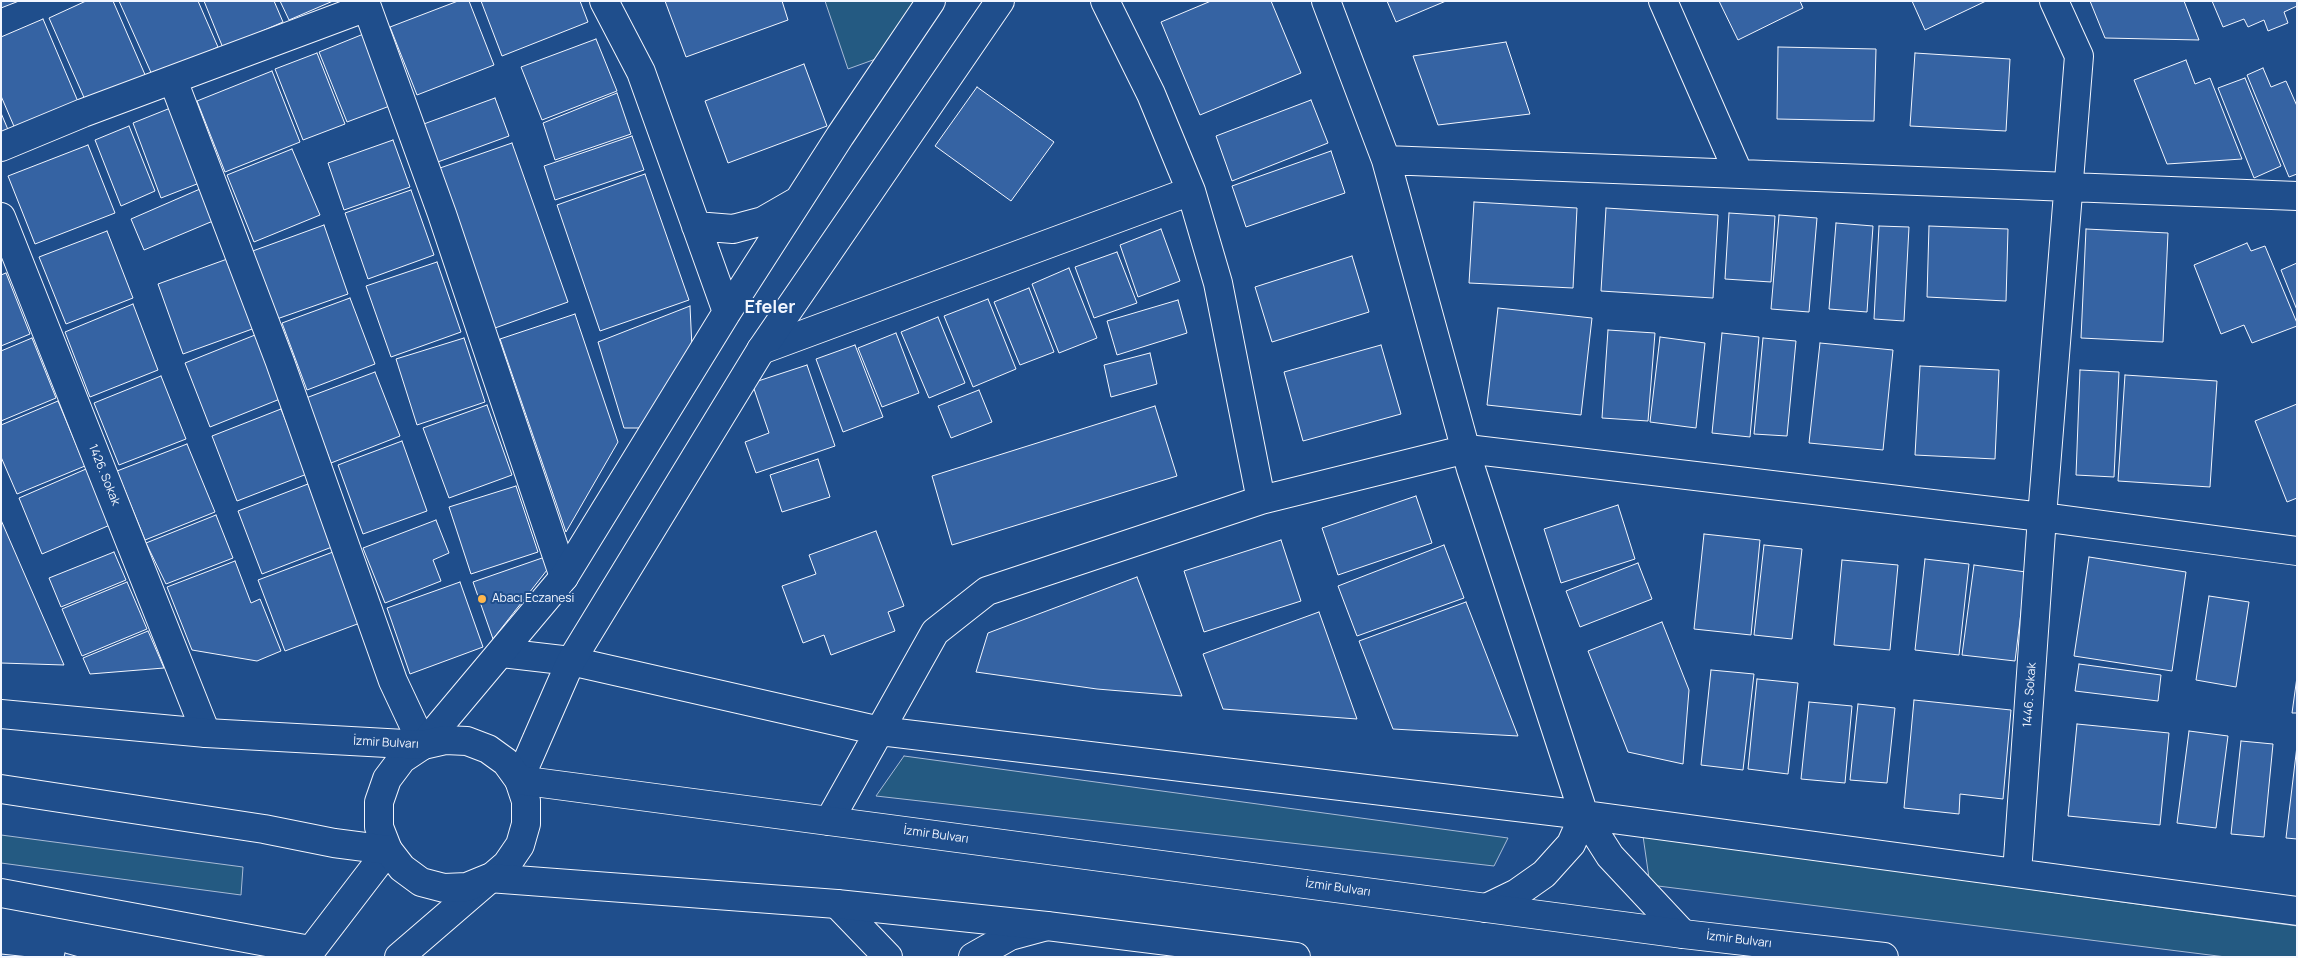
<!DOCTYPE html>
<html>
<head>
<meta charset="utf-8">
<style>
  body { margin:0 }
  #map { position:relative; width:2298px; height:958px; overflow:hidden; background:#1f4e8c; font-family:Manrope,sans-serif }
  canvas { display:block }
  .frame { position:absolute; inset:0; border:2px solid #f2f6ff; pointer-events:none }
</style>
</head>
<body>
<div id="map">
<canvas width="2298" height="958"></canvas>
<div class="frame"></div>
</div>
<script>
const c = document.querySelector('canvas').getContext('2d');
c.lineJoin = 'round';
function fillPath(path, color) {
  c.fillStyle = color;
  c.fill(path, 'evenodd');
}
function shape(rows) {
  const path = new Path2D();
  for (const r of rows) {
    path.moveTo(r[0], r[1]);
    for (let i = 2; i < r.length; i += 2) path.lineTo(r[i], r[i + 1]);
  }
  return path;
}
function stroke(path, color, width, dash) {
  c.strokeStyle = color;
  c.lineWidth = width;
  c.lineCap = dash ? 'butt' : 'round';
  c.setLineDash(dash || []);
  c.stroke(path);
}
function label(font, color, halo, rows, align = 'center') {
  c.font = font + ' Manrope,sans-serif';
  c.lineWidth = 4;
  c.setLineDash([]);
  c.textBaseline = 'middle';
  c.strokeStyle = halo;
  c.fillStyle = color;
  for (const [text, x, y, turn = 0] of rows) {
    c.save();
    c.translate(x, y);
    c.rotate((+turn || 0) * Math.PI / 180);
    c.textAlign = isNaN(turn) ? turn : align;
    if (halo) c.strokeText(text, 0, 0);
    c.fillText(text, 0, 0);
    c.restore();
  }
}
const green = shape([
  [825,1,919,1,884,56,848,69,825,1],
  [904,756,1508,838,1494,866,876,796,904,756],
  [1,835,243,867,241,895,1,863,1,835],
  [1643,836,2297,926,2297,957,2226,957,1650,885,1643,836]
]);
const building = shape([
  [1,1,19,1,1,8,1,1],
  [86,1,113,1,146,77,86,102,49,18,86,1],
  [119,1,198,1,218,47,153,77,119,1],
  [204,1,274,1,283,22,223,48,204,1],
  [280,1,333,1,289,20,280,1],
  [458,1,469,1,494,65,417,95,390,27,458,1],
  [481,1,580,1,588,22,502,56,481,1],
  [665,1,782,1,788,20,686,57,665,1],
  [1211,1,1271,1,1301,73,1200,115,1161,22,1211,1],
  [1387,1,1446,1,1396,22,1387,1],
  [1719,1,1800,1,1803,8,1738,40,1719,1],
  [1912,1,1986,1,1925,30,1912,1],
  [2090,1,2184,1,2199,40,2105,38,2090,1],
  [2212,1,2297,1,2297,6,2284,12,2288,23,2268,31,2264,20,2248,27,2244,19,2223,27,2212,1],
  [43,19,79,104,16,131,1,96,1,37,43,19],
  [366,33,395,104,347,122,319,52,366,33],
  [596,39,617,91,542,120,521,67,596,39],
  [1506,42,1530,114,1438,125,1413,56,1506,42],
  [1778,47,1876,49,1874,121,1777,119,1778,47],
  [317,53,345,124,303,140,275,69,317,53],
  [1915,53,2010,59,2006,131,1910,126,1915,53],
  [2186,60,2195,84,2210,78,2242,159,2167,164,2134,80,2186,60],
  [804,64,827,126,728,163,705,101,804,64],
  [2263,68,2271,87,2286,81,2297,106,2297,174,2289,177,2247,75,2263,68],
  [272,71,300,142,225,172,197,101,272,71],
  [2245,78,2281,166,2254,178,2218,88,2245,78],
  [977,87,1054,142,1011,201,935,146,977,87],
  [617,93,631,134,555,160,543,123,617,93],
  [495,98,509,136,435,163,421,125,495,98],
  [1311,100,1328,143,1232,181,1216,136,1311,100],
  [173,107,202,182,161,198,133,123,173,107],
  [1,113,9,132,1,135,1,113],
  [129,126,155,191,121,206,95,140,129,126],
  [632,136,644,170,555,200,544,166,632,136],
  [393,140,410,187,344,210,328,163,393,140],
  [512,143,568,302,495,328,440,168,512,143],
  [88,145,115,213,35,244,8,176,88,145],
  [292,149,320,215,254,242,227,175,292,149],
  [1331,151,1345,193,1246,227,1232,186,1331,151],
  [645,174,689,300,600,331,557,205,645,174],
  [200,189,213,221,144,250,131,219,200,189],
  [411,190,434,255,368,279,345,213,411,190],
  [1474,202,1577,208,1573,288,1469,283,1474,202],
  [1606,208,1718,215,1713,298,1601,291,1606,208],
  [1729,213,1775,216,1771,282,1725,279,1729,213],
  [1779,215,1817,218,1809,312,1771,309,1779,215],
  [1836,223,1873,226,1867,312,1829,309,1836,223],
  [324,225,348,294,274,320,250,252,324,225],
  [1879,226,1909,227,1904,321,1874,319,1879,226],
  [1929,226,2008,229,2006,301,1927,297,1929,226],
  [1161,229,1180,281,1138,297,1120,245,1161,229],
  [2086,229,2168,233,2163,342,2081,338,2086,229],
  [107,231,133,298,66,324,39,257,107,231],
  [2247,243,2251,251,2265,246,2297,323,2297,326,2252,343,2244,325,2221,334,2194,265,2247,243],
  [1117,252,1137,303,1094,318,1075,267,1117,252],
  [1352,256,1369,312,1272,342,1255,287,1352,256],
  [230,258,255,328,183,354,158,284,230,258],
  [437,262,461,332,391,357,366,286,437,262],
  [2297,263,2297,310,2281,270,2297,263],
  [1069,268,1097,338,1059,353,1032,284,1069,268],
  [6,273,30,334,1,346,1,275,6,273],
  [1029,288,1054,352,1020,365,994,302,1029,288],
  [350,298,375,364,307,390,282,323,350,298],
  [988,299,1016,369,973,387,944,316,988,299],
  [1178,300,1187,333,1117,355,1107,321,1178,300],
  [133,304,158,370,90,397,65,332,133,304],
  [690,306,692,348,639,428,624,428,598,342,690,306],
  [1498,308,1592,318,1581,415,1487,405,1498,308],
  [575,314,618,442,566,532,500,339,575,314],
  [938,317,965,383,929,398,901,332,938,317],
  [1608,330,1655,333,1648,421,1602,418,1608,330],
  [896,333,919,393,882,407,858,348,896,333],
  [1722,333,1759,337,1750,437,1712,433,1722,333],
  [255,335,280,399,210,427,185,363,255,335],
  [1660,337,1705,343,1696,428,1650,422,1660,337],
  [32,338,56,398,1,421,1,351,32,338],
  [464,338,485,402,417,425,396,359,464,338],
  [1763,338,1796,341,1787,436,1754,434,1763,338],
  [1820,343,1893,350,1883,450,1809,443,1820,343],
  [855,345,883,417,843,432,816,359,855,345],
  [1381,345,1401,414,1303,441,1284,372,1381,345],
  [1150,353,1157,384,1111,397,1104,365,1150,353],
  [807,365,835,446,756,473,745,442,769,433,752,383,807,365],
  [1920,366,1999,370,1995,459,1915,455,1920,366],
  [2080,370,2119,372,2114,477,2076,475,2080,370],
  [375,372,400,436,331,463,306,398,375,372],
  [2125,375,2217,381,2210,487,2118,481,2125,375],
  [161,376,186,439,119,465,94,403,161,376],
  [979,390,992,422,951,438,938,406,979,390],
  [58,401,85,466,17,494,1,457,1,425,58,401],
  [2297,404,2297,498,2287,502,2255,421,2297,404],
  [487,405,512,475,449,498,423,428,487,405],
  [1155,406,1177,476,952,545,932,476,1155,406],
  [281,409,307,474,237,501,212,436,281,409],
  [402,441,427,511,363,534,338,465,402,441],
  [187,444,215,512,145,540,117,471,187,444],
  [818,459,830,497,782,512,770,475,818,459],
  [86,469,110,525,42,554,19,498,86,469],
  [308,484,332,547,262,574,238,511,308,484],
  [516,486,538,552,471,574,449,507,516,486],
  [1416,496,1432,543,1338,575,1322,528,1416,496],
  [1618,505,1635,559,1561,583,1544,529,1618,505],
  [216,515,233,558,166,584,146,543,216,515],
  [1,520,64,665,1,663,1,520],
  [436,520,449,553,433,560,441,581,385,603,363,548,436,520],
  [876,531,904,606,888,612,895,631,831,655,824,635,803,643,782,586,816,574,809,555,876,531],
  [1704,534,1760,540,1751,635,1694,629,1704,534],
  [1281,540,1301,601,1204,632,1184,571,1281,540],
  [1444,545,1464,598,1357,636,1338,586,1444,545],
  [1764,545,1802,549,1792,639,1754,635,1764,545],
  [114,552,126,580,61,607,49,578,114,552],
  [333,552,360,623,285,651,258,580,333,552],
  [545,557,547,570,493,639,473,582,545,557],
  [2089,557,2186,572,2172,671,2074,656,2089,557],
  [1925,559,1969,564,1959,655,1915,650,1925,559],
  [1842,560,1898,565,1890,650,1834,645,1842,560],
  [235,561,251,603,260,599,281,651,257,661,192,650,167,587,235,561],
  [1638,563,1652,599,1580,627,1566,591,1638,563],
  [1974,565,2026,572,2015,661,1962,655,1974,565],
  [1137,577,1182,696,1097,689,976,672,988,633,1137,577],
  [127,582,147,629,82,656,62,609,127,582],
  [460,582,483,647,410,674,387,608,460,582],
  [2209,596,2249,602,2236,687,2196,680,2209,596],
  [1466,602,1518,736,1393,729,1359,641,1466,602],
  [1319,612,1357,719,1223,709,1203,654,1319,612],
  [1662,622,1689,690,1683,764,1628,752,1588,651,1662,622],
  [148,631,164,668,90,674,83,658,148,631],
  [2079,664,2161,675,2158,701,2075,691,2079,664],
  [1711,670,1754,674,1743,770,1701,765,1711,670],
  [2297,677,2297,713,2292,713,2297,677],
  [1757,679,1798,683,1788,774,1748,769,1757,679],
  [1914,700,2011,710,2003,799,1960,794,1959,814,1904,808,1914,700],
  [1809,702,1852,706,1845,783,1801,779,1809,702],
  [1858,704,1895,708,1887,783,1850,780,1858,704],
  [2077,724,2169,733,2160,825,2068,816,2077,724],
  [2189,731,2228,736,2216,828,2177,823,2189,731],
  [2241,741,2273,744,2264,837,2231,834,2241,741],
  [2297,746,2297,839,2286,838,2297,746],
  [65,953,79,957,64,957,65,953],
  [1,954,29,957,1,957,1,954]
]);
const street = shape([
  [1105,1,1151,94,1191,191,1218,283,1261,500],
  [1326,1,1386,160,1471,469,1584,815,1610,856,1683,934],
  [1663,1,1738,172],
  [173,80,280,362,393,681,423,745],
  [1,147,83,113,367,7,442,214,564,577],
  [1386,160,2297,196],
  [1,217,206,733],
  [761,350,1191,191],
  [502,653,571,661,880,731,1584,815,2297,911],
  [829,821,935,632,987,591,1261,500,1467,449,2042,517,2297,551],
  [2017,873,2042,517,2079,56,2054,1],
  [1486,908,1517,893,1544,874,1571,844,1584,815]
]);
const secondary = shape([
  [604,1,641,72,727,312],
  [696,226,733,229,763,221,796,202],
  [1,893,310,950],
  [837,904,888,957],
  [306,957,388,850,379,827,379,802,387,779,402,759,423,745,564,577,727,312,840,136,931,1],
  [399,957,507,864,520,845,526,824,526,801,519,780,571,661,761,350,1000,1],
  [973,957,1010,936,1047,926]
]);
const highway = shape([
  [1,714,206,733,423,745,445,740,467,741,488,749,506,762,519,780,1683,934,1884,957],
  [1,789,264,829,334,843,388,850,402,868,421,882,444,888,467,887,489,878,837,904,1047,926,1296,957]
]);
const markers = [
  [482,599,5,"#ffb74d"]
];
const streetNames = [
  ["1426. Sokak",104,475,68],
  ["1446. Sokak",2030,695,-86],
  ["İzmir Bulvarı",386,743,3],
  ["İzmir Bulvarı",936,835,8],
  ["İzmir Bulvarı",1338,888,8],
  ["İzmir Bulvarı",1739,940,7]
];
const poiNames = [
  ["Abacı Eczanesi",492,599]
];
const districtNames = [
  ["Efeler",770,308]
];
fillPath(green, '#245a82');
stroke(green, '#a8bbd7', 1);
fillPath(building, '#3563a3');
stroke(building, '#f2f6ff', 1);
stroke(street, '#f2f6ff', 30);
stroke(secondary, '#f2f6ff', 30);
stroke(highway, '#f2f6ff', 30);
stroke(street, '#1f4e8c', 28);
stroke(secondary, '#1f4e8c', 28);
stroke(highway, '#1f4e8c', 28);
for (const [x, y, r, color] of markers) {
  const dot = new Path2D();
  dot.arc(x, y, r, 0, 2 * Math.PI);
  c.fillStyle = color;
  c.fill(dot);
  stroke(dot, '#1f4e8c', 2);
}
label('12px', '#f2f6ff', '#1f4e8c', streetNames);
label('12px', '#f2f6ff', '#1f4e8c', poiNames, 'left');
label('bold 18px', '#f2f6ff', '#1f4e8c', districtNames);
</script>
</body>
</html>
